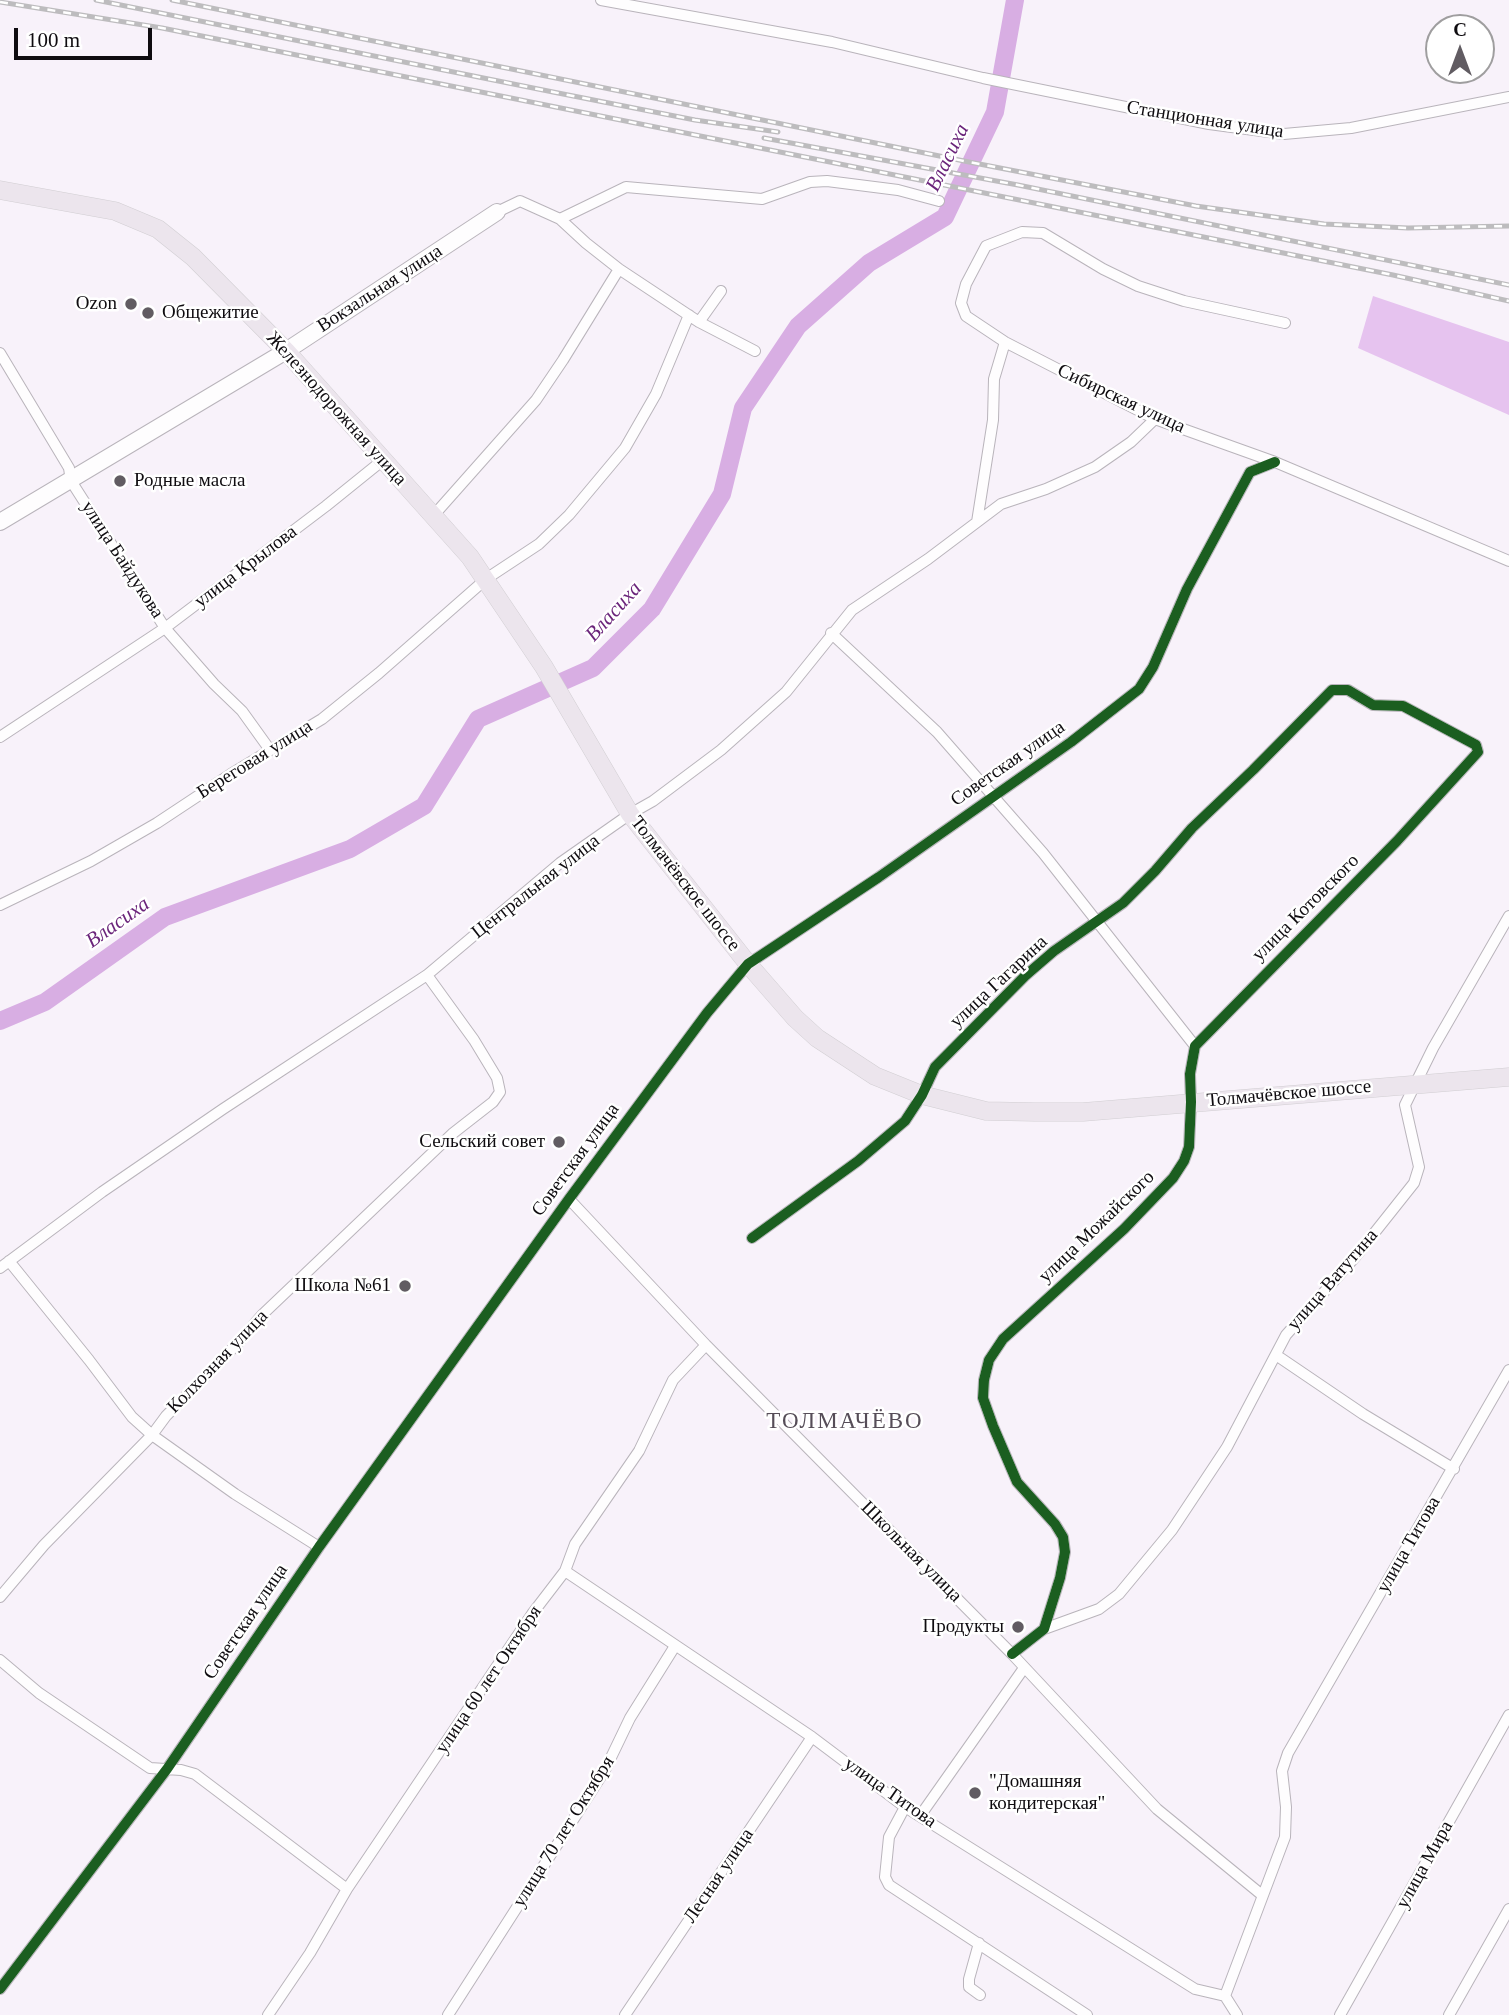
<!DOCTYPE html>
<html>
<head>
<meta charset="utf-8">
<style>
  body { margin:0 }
  #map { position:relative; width:1509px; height:2015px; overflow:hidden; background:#f8f2fa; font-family:Georgia,serif }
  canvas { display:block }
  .north { position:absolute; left:1425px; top:14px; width:70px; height:70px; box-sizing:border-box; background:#fff; border:2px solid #9f9e9f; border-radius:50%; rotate:0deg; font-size:19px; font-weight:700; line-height:28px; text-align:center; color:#0f0c10 }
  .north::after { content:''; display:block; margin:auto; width:24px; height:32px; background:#615c62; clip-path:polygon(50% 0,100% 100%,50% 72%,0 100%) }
  .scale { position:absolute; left:14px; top:28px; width:138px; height:32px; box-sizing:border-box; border:4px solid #0f0c10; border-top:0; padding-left:9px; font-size:21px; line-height:24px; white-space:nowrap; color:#0f0c10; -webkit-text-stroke:5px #fff; paint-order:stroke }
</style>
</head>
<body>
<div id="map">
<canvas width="1509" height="2015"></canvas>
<div class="north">С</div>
<div class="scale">100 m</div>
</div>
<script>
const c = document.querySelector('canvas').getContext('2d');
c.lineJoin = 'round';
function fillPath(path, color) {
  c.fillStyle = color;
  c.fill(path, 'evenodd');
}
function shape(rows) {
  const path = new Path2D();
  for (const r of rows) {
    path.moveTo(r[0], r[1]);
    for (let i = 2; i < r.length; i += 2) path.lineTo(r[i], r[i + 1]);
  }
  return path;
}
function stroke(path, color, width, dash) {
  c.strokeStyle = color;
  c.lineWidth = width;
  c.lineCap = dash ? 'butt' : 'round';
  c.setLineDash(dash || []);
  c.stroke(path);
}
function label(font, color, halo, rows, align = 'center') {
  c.font = font + ' Georgia,serif';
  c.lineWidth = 5;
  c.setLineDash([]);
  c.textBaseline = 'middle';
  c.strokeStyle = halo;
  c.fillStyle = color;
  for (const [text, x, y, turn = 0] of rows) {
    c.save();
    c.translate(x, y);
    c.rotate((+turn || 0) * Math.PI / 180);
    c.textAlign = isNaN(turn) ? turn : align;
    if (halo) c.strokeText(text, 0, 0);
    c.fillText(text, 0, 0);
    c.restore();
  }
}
const forest = shape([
  [1373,296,1509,342,1509,415,1358,348]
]);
const river = shape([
  [0,1021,45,1002,165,917,350,849,424,806,478,719,593,668,652,609,722,494,743,408,798,326,869,263,945,217,995,112,1015,0]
]);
const street = shape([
  [601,0,832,42,983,78,1209,124,1284,134,1351,128,1509,97],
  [497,212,520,201,560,219,586,243,619,269,699,322,755,351],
  [560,219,626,187,762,199,810,182,827,181,898,190,939,201],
  [699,322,721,291],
  [1285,323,1184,301,1138,286,1103,269,1043,233,1022,232,986,246,966,284,961,303,966,316,1005,342,1155,419,1275,462,1509,561],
  [0,353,69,468,71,481,165,628,214,684,242,711,270,750],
  [434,515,536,400,563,360,619,269],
  [977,522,993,420,994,379,1005,342],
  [831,633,937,732,993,796,1043,853,1195,1046],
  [0,737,165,628,326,506,383,460],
  [0,905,91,861,157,823,231,774,322,719,379,673,486,579,539,544,569,515,625,448,656,394,689,315],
  [569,1199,706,1345,1012,1654,1157,1809,1262,1895],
  [752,1238,858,1161,905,1121,922,1095,935,1067,1025,976,1054,951,1123,903,1155,871,1192,828,1253,770,1332,690,1348,690,1373,705,1403,706,1476,745,1478,752,1397,841,1195,1046,1190,1074,1191,1102,1189,1147,1184,1161,1173,1178,1124,1229,1003,1339,989,1360,984,1380,983,1398,993,1426,1017,1482,1055,1524,1063,1537,1065,1552,1060,1578,1044,1629,1012,1654],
  [9,1261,89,1360,132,1417,152,1435,235,1494,319,1547],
  [0,1268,102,1192,223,1109,427,975,560,863,630,814,653,801,721,750,786,692,852,610,928,559,1001,504,1046,489,1095,467,1131,442,1155,419],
  [1276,1355,1363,1414,1454,1469],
  [565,1571,812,1737,905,1807,1195,1989,1225,1996,1237,2015],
  [0,1597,44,1545,152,1435,166,1416,238,1343,263,1314,452,1134,493,1102,500,1092,497,1078,474,1040,427,975],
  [1044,1629,1099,1609,1119,1594,1172,1530,1227,1447,1286,1335,1356,1256,1414,1183,1419,1167,1405,1105,1433,1048,1509,916],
  [0,1660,39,1693,150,1768,181,1770,195,1774,347,1889],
  [905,1807,889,1837,885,1877,889,1885,1087,2015],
  [920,1816,1024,1668],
  [979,1943,969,1979,969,1987,980,1995],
  [0,1989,167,1769,319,1547,569,1199,707,1013,748,964,879,877,1071,742,1139,689,1153,667,1187,589,1250,472,1275,462],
  [1225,1996,1285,1837,1286,1807,1282,1771,1288,1753,1509,1370],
  [268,2015,310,1953,347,1889,532,1614,565,1571,575,1544,639,1451,673,1380,706,1345],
  [448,2015,605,1770,630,1718,675,1646],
  [625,2015,812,1737],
  [1340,2015,1509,1715],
  [1449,2015,1509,1909]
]);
const secondary = shape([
  [0,522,286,351,497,212]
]);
const primary = shape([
  [0,190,115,211,158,229,193,257,286,351,470,557,544,667,630,814,748,964,795,1018,817,1038,875,1076,922,1095,986,1111,1035,1112,1083,1112,1509,1077]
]);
const rail = shape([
  [96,0,553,92,695,120,778,132],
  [172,0,969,162,1196,206,1324,224,1408,228,1509,226],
  [0,2,162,28,1393,275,1509,301],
  [764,138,1018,185,1509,285]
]);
const cycleway = shape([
  [752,1238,858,1161,905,1121,922,1095,935,1067,1025,976,1054,951,1123,903,1155,871,1192,828,1253,770,1332,690,1348,690,1373,705,1403,706,1476,745,1478,752,1397,841,1195,1046,1190,1074,1191,1102,1189,1147,1184,1161,1173,1178,1124,1229,1003,1339,989,1360,984,1380,983,1398,993,1426,1017,1482,1055,1524,1063,1537,1065,1552,1060,1578,1044,1629,1012,1654],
  [0,1989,167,1769,319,1547,569,1199,707,1013,748,964,879,877,1071,742,1139,689,1153,667,1187,589,1250,472,1275,462]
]);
const markers = [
  [131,304,7,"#615c62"],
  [148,313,7,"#615c62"],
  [120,481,7,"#615c62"],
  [559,1142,7,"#615c62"],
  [405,1286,7,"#615c62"],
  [1018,1627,7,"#615c62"],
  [975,1793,7,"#615c62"]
];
const streetNames = [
  ["Станционная улица",1205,120,9],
  ["Вокзальная улица",380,289,-33],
  ["Сибирская улица",1121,399,25],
  ["Железнодорожная улица",336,409,48],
  ["улица Байдукова",122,560,57],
  ["улица Крылова",246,567,-37],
  ["Береговая улица",255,760,-32],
  ["Советская улица",1008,764,-35],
  ["Толмачёвское шоссе",685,884,52],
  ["Центральная улица",536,887,-38],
  ["улица Котовского",1306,908,-45],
  ["улица Гагарина",999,982,-43],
  ["Толмачёвское шоссе",1289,1094,-5],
  ["Советская улица",576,1160,-54],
  ["улица Можайского",1097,1227,-44],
  ["улица Ватутина",1333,1280,-49],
  ["Колхозная улица",218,1362,-46],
  ["улица Титова",1409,1545,-60],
  ["Школьная улица",911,1552,45],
  ["Советская улица",246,1622,-56],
  ["улица 60 лет Октября",489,1680,-56],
  ["улица Титова",890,1793,35],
  ["улица 70 лет Октября",564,1832,-58],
  ["улица Мира",1425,1865,-61],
  ["Лесная улица",719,1876,-56]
];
const poiNames = [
  ["Ozon",117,304],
  ["Общежитие",162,313,"left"],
  ["Родные масла",134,481,"left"],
  ["Сельский совет",545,1142],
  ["Школа №61",391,1286],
  ["Продукты",1004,1627],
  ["\"Домашняя",989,1782,"left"],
  ["кондитерская\"",989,1804,"left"]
];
const waterNames = [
  ["Власиха",948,158,-64],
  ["Власиха",614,612,-48],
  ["Власиха",118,923,-35]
];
const quarterNames = [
  ["ТОЛМАЧЁВО",845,1422]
];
fillPath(forest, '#e6c3ef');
stroke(river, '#d8aee3', 18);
stroke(street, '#b9b4bb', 12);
stroke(secondary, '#b9b4bb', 18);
stroke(primary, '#d1ced2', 19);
stroke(street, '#fefdfe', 10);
stroke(secondary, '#fefdfe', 16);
stroke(primary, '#ece5ed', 18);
stroke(rail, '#bdbcbe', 5);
stroke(rail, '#fff', 2.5, [8]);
stroke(cycleway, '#1b5e20', 10);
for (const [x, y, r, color] of markers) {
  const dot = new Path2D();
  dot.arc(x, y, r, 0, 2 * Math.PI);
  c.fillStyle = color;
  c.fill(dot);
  stroke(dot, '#fff', 2.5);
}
label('19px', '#0f0c10', '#fff', streetNames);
label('19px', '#0f0c10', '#fff', poiNames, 'right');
label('italic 21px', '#6b257b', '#fff', waterNames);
c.letterSpacing = '2px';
label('23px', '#564d58', '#fff', quarterNames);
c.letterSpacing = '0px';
</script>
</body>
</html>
